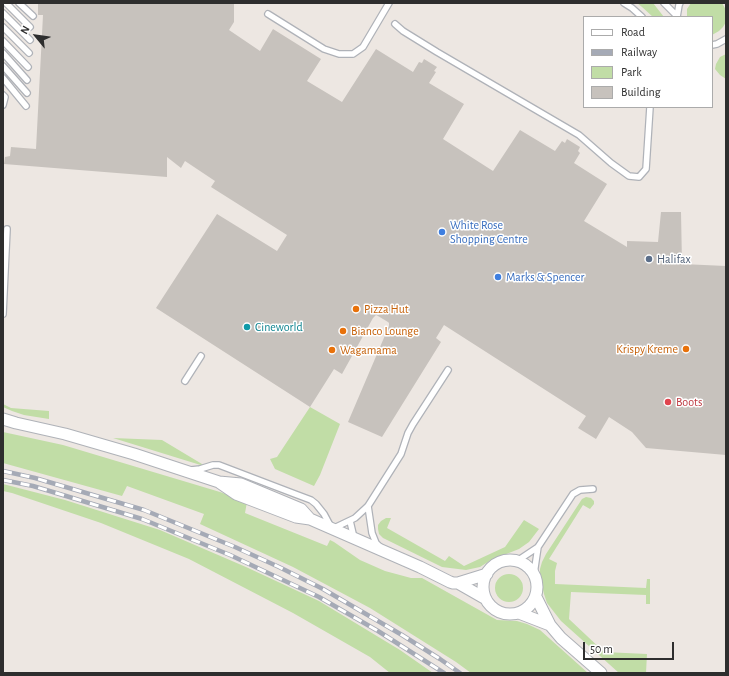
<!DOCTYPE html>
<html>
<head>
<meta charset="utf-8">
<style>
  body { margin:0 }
  #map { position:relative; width:729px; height:676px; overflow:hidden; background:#ede7e2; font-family:"Alegreya Sans",sans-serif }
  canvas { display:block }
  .frame { position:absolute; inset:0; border:4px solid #2e2e2e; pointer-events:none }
  .legend { position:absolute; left:583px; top:16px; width:130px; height:92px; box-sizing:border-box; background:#fff; border:1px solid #ababab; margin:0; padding:5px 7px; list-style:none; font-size:12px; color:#2e2e2e }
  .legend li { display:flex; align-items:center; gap:8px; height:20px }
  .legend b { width:20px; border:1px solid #ababab }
  .north { position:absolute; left:16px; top:16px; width:40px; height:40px; -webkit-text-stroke:3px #fff; paint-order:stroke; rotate:299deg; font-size:11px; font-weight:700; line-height:16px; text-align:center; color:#2e2e2e }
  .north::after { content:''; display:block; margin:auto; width:14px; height:18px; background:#2e2e2e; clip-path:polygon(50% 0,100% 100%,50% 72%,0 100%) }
  .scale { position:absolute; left:583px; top:642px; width:91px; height:18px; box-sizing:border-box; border:2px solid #2e2e2e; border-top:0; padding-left:5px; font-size:12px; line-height:14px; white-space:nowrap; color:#2e2e2e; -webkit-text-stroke:3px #fff; paint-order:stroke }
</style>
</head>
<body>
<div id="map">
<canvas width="729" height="676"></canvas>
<div class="frame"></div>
<ul class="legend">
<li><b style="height:5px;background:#fff"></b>Road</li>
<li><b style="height:5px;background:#a5aab6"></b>Railway</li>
<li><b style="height:11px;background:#c1dda6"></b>Park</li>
<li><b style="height:11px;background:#c7c2bd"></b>Building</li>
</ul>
<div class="north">N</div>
<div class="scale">50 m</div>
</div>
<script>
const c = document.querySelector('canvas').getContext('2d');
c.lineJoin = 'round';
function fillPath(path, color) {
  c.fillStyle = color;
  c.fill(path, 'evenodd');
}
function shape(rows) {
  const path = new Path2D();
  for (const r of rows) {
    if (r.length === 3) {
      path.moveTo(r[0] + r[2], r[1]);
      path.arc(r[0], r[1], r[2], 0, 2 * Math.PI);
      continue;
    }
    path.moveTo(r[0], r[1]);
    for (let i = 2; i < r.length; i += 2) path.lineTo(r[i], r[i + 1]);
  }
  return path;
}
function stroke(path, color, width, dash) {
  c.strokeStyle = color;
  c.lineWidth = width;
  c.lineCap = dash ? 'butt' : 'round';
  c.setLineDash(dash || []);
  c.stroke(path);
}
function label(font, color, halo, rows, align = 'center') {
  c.font = font + ' "Alegreya Sans",sans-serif';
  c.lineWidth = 3;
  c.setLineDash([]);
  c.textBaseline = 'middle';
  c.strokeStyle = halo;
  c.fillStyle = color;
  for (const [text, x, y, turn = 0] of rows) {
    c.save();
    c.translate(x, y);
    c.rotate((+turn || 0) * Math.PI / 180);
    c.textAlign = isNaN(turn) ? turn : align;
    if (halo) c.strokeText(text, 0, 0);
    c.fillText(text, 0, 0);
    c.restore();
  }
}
const green = shape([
  [637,3,653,3,664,17,653,17,642,7],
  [691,3,722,3,726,10,726,22,723,27,719,31,712,35,712,17,687,17,687,9],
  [726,54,726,79,720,75,715,69,716,64,720,57],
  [3,404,11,408,49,411,49,419,24,415,12,411,3,407],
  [310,407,340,424,320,475,314,486,275,469,270,459,277,457],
  [3,432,63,445,220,492,247,502,245,513,327,546,330,540,334,542,360,560,385,571,411,578,422,578,497,620,517,621,527,624,540,630,588,673,471,673,456,662,370,608,293,567,200,524,204,514,127,486,122,496,3,463],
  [113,438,162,440,207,467],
  [3,484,65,500,160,530,246,567,319,601,400,650,433,673,390,673,370,657,293,613,189,559,101,523,12,493,3,491],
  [586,497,591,498,594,501,594,504,590,509,583,505,549,559,557,563,555,571,555,584,646,588,647,579,650,579,650,604,646,604,646,595,571,592,569,619,604,652,647,654,646,673,619,673,561,621,547,603,544,594,540,578,540,569,542,562,546,554,582,499],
  [386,518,391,518,387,528,445,561,449,556,464,566,505,547,524,520,539,529,529,542,519,549,491,560,480,567,466,570,442,567,383,538,379,534,378,529,378,525,381,521],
  [509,588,14]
]);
const building = shape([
  [38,3,234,3,234,22,229,30,260,51,273,29,321,59,307,81,342,102,376,49,413,72,419,62,422,63,424,59,437,67,434,71,436,72,429,83,464,104,443,139,493,171,520,130,555,151,562,141,565,143,567,139,580,147,578,151,580,153,574,163,607,184,584,221,627,247,627,241,658,242,661,212,681,212,682,264,726,266,726,455,646,448,632,432,609,417,596,439,578,428,586,416,444,325,436,338,441,342,382,437,348,422,389,326,389,323,388,322,378,316,376,315,373,318,342,374,334,369,310,407,156,308,217,214,277,251,287,235,211,187,215,181,185,161,181,168,167,157,167,177,4,164,5,157,10,156,11,147,36,149,43,15,38,15]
]);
const service = shape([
  [6,3,30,27],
  [19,3,33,16],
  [624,3,632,8,642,17],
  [664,3,676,15],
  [3,13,30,40],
  [268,14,324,49,339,54,353,54,363,47,389,3],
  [677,17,679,5,680,3],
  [395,24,403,31,437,52,579,135,611,163,629,176,639,177,646,169,650,107],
  [3,27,29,53],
  [3,41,28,67],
  [712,45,717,44,726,39],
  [3,53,27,80],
  [3,66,27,93],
  [3,78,26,106],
  [3,95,5,97,3,105],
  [3,314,7,229],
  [185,381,201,356],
  [191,470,200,469,213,465,219,465,295,494,311,500,316,504,324,514,332,529,355,518,368,506,401,454,408,433,413,424,448,370],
  [368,506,372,533,376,543,380,547],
  [350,521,354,538],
  [517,561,538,547,573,494,580,490,593,489],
  [534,574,538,547]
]);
const minor = shape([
  [3,419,16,423,65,434,134,454,219,482,241,484,301,509,310,519],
  [220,483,236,494,296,517,310,519,420,567,450,582,453,583,458,583,487,574],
  [510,587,27],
  [458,583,486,599],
  [536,597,550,625,561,638,601,673],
  [519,613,550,625]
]);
const rail = shape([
  [3,471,35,478,144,510,235,547,279,567,323,589,402,635,440,659,460,673],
  [3,480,33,486,142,519,230,555,319,597,378,631,444,673]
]);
const markers = [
  [442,232,4,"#3f7fe0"],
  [649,259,4,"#5c6f8a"],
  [498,277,4,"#3f7fe0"],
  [356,309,4,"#e8710a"],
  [247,327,4,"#0f9aa8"],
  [343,331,4,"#e8710a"],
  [686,349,4,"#e8710a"],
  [332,350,4,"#e8710a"],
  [668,402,4,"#e0444e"]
];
const shopNames = [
  ["White Rose",450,225],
  ["Shopping Centre",450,239],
  ["Marks & Spencer",506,277]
];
const serviceNames = [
  ["Halifax",657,259]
];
const foodNames = [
  ["Pizza Hut",364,309],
  ["Bianco Lounge",351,331],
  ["Krispy Kreme",678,349,"right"],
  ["Wagamama",340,350]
];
const cultureNames = [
  ["Cineworld",255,327]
];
const healthNames = [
  ["Boots",676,402]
];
fillPath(green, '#c1dda6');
fillPath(building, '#c7c2bd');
stroke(service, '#afb2b8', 8);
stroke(minor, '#afb2b8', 13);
stroke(service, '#fff', 5.5);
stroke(minor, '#fff', 11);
stroke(rail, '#a5aab6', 4.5);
stroke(rail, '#fff', 3, [9]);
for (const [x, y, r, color] of markers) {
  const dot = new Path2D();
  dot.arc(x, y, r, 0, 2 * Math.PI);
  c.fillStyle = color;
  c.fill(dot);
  stroke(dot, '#fff', 1.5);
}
label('12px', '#366cbe', '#fff', shopNames, 'left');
label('12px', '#4e5e75', '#fff', serviceNames, 'left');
label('12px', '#c56008', '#fff', foodNames, 'left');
label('12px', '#0d838f', '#fff', cultureNames, 'left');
label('12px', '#be3a42', '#fff', healthNames, 'left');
</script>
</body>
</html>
